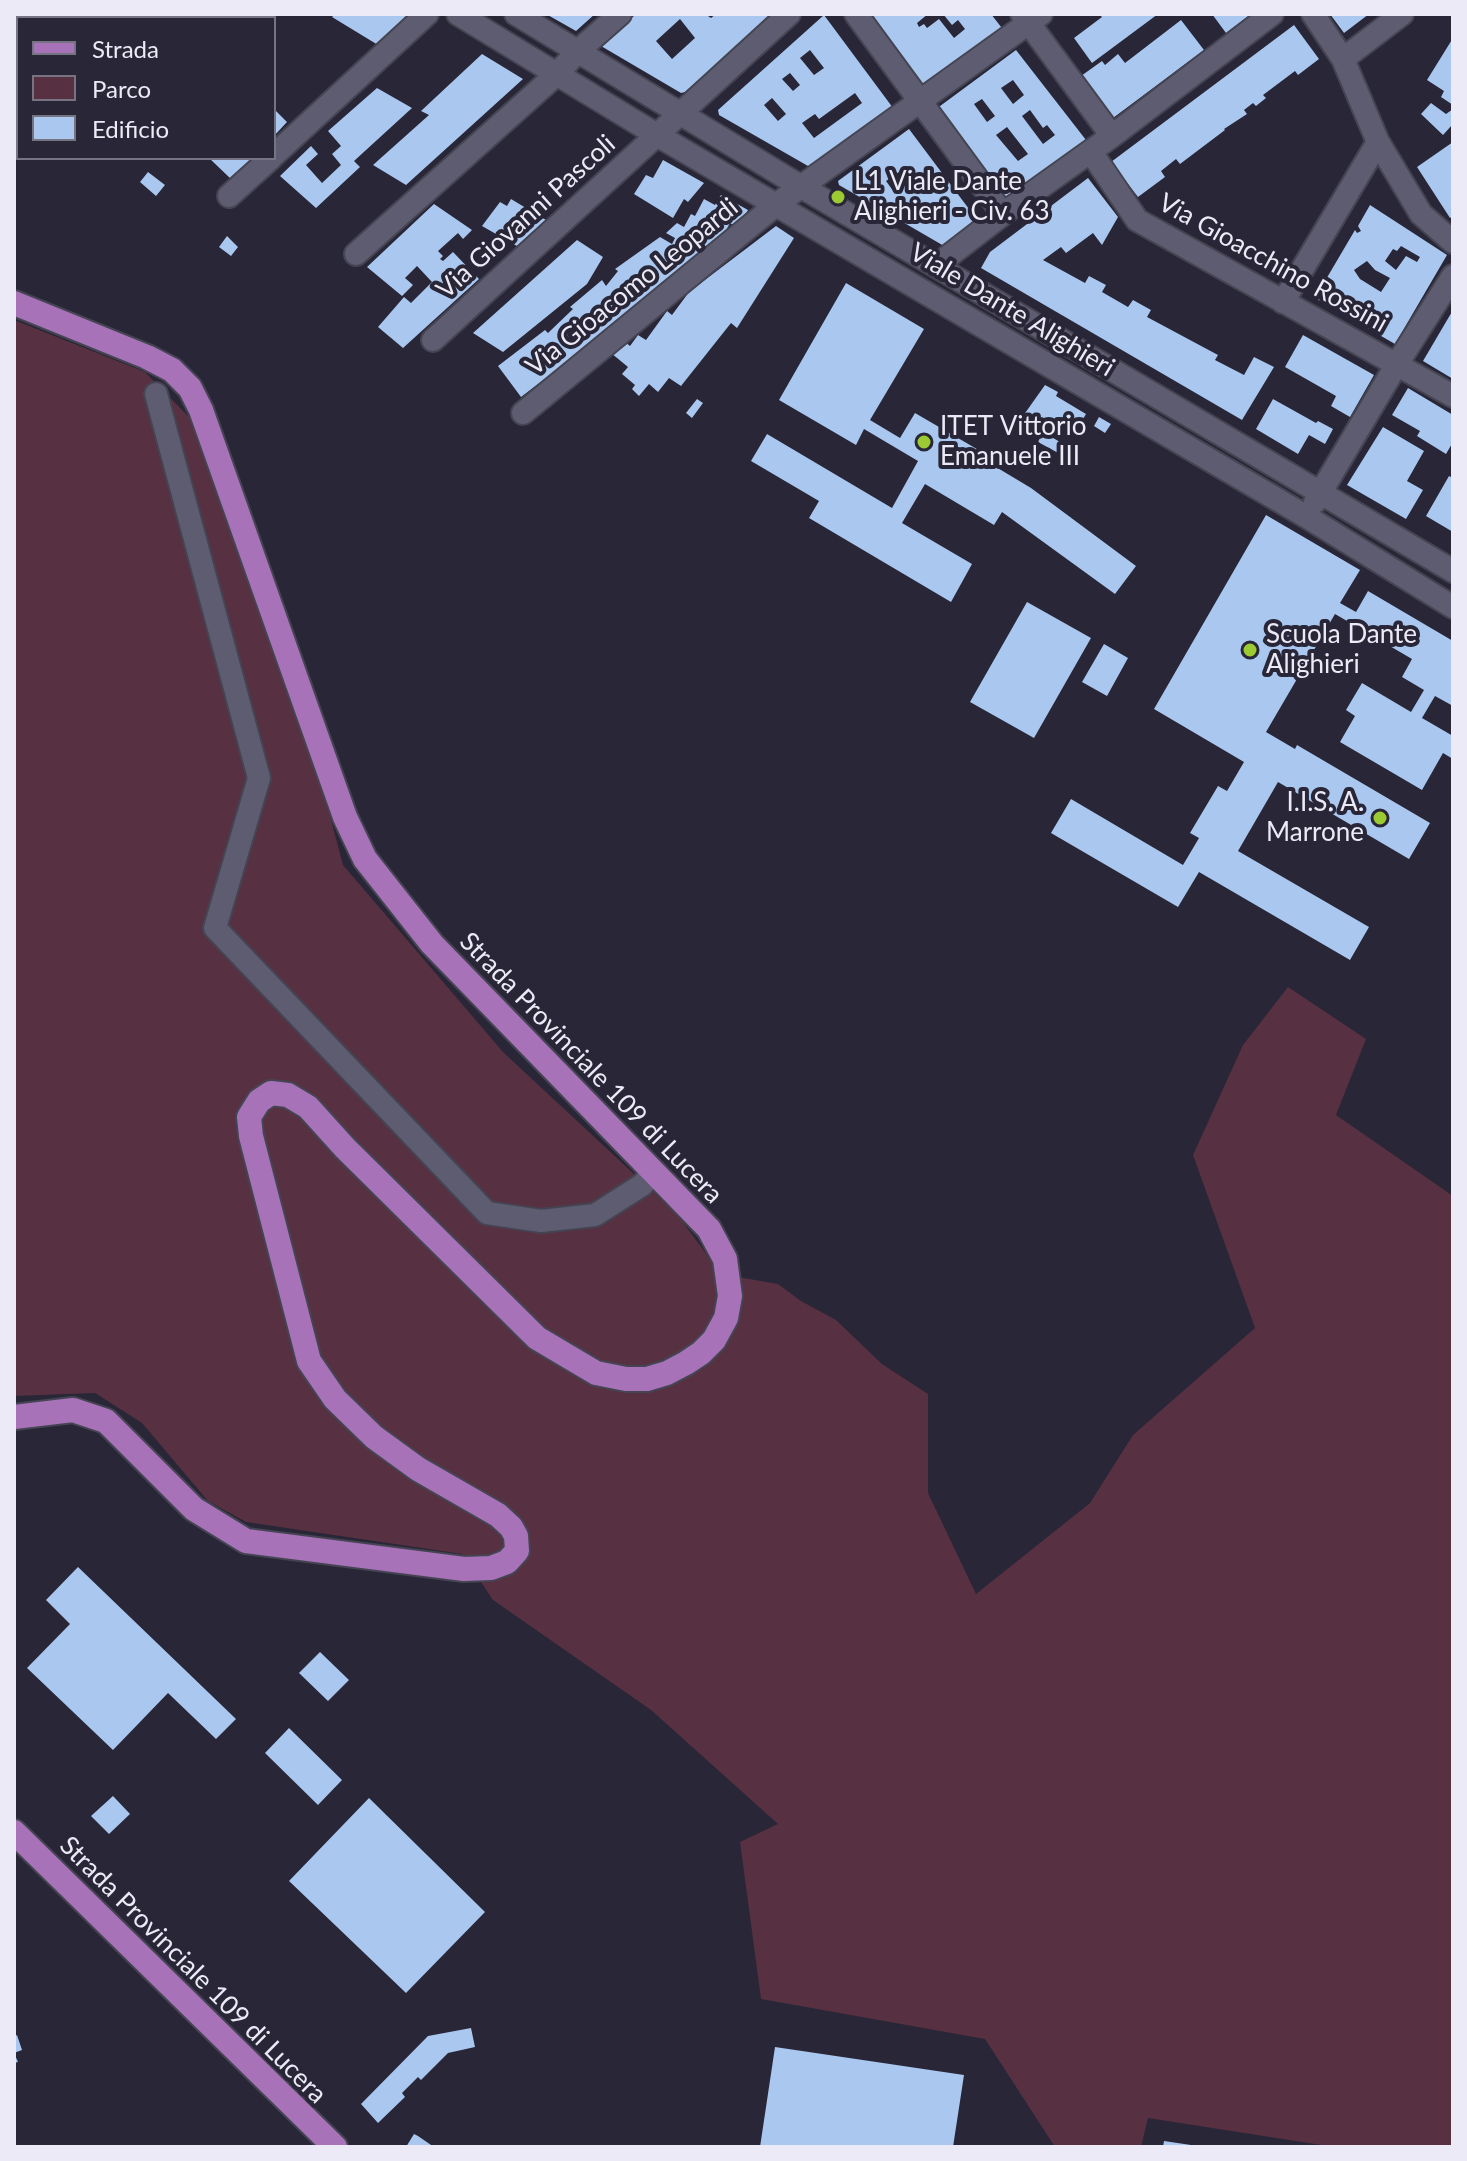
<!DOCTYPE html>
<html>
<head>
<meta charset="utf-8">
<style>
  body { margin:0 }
  #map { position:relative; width:1467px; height:2161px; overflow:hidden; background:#282637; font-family:Lato,sans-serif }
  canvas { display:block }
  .frame { position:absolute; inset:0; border:16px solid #ebeaf6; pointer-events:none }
  .legend { position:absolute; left:16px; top:16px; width:260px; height:144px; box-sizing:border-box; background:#282637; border:2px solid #767483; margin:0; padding:10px 14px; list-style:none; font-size:24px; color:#ebeaf6 }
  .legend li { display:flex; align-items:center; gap:16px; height:40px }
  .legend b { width:40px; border:2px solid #767483 }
</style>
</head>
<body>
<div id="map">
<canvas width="1467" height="2161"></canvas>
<div class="frame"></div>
<ul class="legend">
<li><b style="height:10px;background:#a872b9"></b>Strada</li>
<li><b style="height:22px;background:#573041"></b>Parco</li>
<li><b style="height:22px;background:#a9c7ef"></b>Edificio</li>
</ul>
</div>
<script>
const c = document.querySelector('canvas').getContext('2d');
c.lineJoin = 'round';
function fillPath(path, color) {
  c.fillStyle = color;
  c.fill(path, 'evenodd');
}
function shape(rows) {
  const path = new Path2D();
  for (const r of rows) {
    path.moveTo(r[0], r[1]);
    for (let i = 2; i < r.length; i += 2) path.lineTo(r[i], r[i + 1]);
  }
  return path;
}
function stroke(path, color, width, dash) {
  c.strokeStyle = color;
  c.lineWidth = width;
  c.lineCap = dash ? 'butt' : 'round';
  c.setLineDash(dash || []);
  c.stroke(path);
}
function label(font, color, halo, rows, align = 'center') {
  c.font = font + ' Lato,sans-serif';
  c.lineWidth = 8;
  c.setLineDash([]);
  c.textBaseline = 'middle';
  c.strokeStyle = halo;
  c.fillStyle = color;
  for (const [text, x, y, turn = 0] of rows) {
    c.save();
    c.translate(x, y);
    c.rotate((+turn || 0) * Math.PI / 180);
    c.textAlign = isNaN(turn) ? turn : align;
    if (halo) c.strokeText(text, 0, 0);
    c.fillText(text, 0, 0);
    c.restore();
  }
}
const green = shape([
  [14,320,145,372,189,417,317,767,343,865,503,1052,677,1214,721,1274,778,1284,801,1301,836,1320,882,1364,928,1394,928,1493,976,1594,1090,1503,1133,1435,1255,1328,1193,1155,1243,1045,1288,987,1366,1039,1336,1115,1453,1196,1453,2147,1334,2147,1148,2118,1141,2147,1055,2147,985,2039,761,1999,740,1842,778,1824,651,1710,493,1600,462,1554,246,1522,208,1501,142,1423,95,1393,14,1396]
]);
const building = shape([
  [14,14,43,14,47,18,18,18,18,45,14,41],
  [66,14,94,14,94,18,61,18],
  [335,14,411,14,378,45,332,17],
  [546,14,595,14,576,31],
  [636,14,705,14,711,18,716,14,774,14,685,92,681,93,601,46],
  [680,19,695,38,672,59,656,41],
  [864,14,928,14,917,23,919,27,924,24,927,28,939,19,954,38,965,29,958,20,952,25,943,14,991,14,1005,32,923,92],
  [1099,14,1158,14,1092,63,1074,38,1102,17],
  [1212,14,1251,14,1226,33],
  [1330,14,1369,14,1344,33],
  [824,15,896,112,815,170,719,115,718,110],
  [810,50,824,68,814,75,800,58],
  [790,73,800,85,793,91,782,79],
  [855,93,862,103,814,138,802,123,815,114,819,119],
  [772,98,786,114,778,121,764,105],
  [1181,20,1204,50,1113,118,1081,76,1102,61,1105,65,1118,54,1125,63],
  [1294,25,1319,59,1298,75,1295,71,1263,95,1266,98,1256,106,1253,103,1244,110,1247,114,1224,129,1225,130,1180,164,1176,159,1161,171,1165,177,1138,197,1111,162],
  [1453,38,1453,105,1441,97,1444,91,1427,80],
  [1016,50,1086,140,1005,203,936,109],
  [1013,80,1024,95,1013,104,1001,88],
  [982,99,995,116,987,122,974,104],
  [1030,110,1043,128,1047,125,1055,135,1043,144,1022,116],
  [1007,127,1028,154,1018,161,996,135],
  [482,54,523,79,406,185,373,165,429,115,421,111],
  [377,88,412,108,354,161,360,167,316,208,280,176,311,146,318,154,306,165,322,183,341,165,332,154,341,146,328,131],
  [1431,103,1446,114,1453,109,1453,124,1443,135,1421,114],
  [274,109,287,122,274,136],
  [909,129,978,221,944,246,839,185,838,181],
  [899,172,908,182,894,192,886,181],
  [1453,142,1453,216,1450,218,1417,167],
  [209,158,252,158,231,179],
  [663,160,704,183,688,202,684,199,673,218,634,194,646,175,653,178],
  [148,172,165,185,156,196,140,182],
  [1088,178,1118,217,1102,245,1093,233,1066,253,1061,247,1043,260,1085,283,1089,276,1106,285,1102,292,1128,307,1133,300,1151,310,1147,317,1218,355,1215,360,1244,375,1254,357,1274,367,1242,420,981,268,990,252],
  [721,195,748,210,738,228,730,223,717,247,521,397,498,366,545,330,548,333,573,309,570,307,602,280,606,286,618,271,615,269,660,237,672,244,675,238,666,233,677,223,684,227,691,214,695,216,704,199,715,205],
  [511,199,546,220,517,246,482,226,500,202,507,206],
  [434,204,472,230,463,239,458,233,438,251,443,256,440,259,443,261,453,252,479,279,403,348,378,327,404,297,411,303,432,282,417,266,405,278,413,285,402,296,367,267],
  [1370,205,1447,255,1395,344,1315,298,1355,230,1357,233,1361,231,1358,226],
  [1401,246,1420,257,1417,262,1406,256,1396,270,1385,261,1393,249,1397,251],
  [1367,261,1375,270,1390,278,1381,292,1360,279,1354,270],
  [776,226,794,238,737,328,731,323,681,386,669,378,658,392,649,384,639,396,632,389,635,385,622,374,628,367,611,353,625,342,630,346,638,335,646,340,667,311,672,315,689,292],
  [227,236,238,247,231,256,219,247],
  [577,240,603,257,587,284,503,352,473,333],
  [846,283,924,329,870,420,900,438,915,413,994,459,991,464,1031,488,1136,566,1115,594,1002,512,994,525,925,484,902,523,972,564,951,602,809,518,819,501,751,461,767,434,892,508,918,461,864,429,856,445,779,400],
  [1453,310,1453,379,1423,361],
  [1303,335,1374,375,1350,417,1331,406,1336,396,1285,367],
  [1045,385,1058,392,1056,396,1086,414,1076,431,1072,428,1066,438,1023,416],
  [1408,388,1453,415,1453,442,1446,454,1417,436,1420,431,1392,415],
  [697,399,703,403,692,418,686,413],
  [1273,399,1316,423,1318,421,1333,429,1325,444,1309,435,1298,454,1256,429],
  [1099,417,1111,424,1105,433,1094,426],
  [1383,427,1424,451,1407,481,1423,490,1406,519,1347,485],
  [1043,432,1065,445,1060,454,1038,442],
  [1449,476,1453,478,1453,532,1426,516],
  [1266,515,1360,570,1340,603,1356,612,1368,591,1453,641,1453,706,1435,696,1422,718,1453,736,1453,759,1443,753,1422,790,1340,742,1355,716,1346,710,1362,683,1411,712,1424,690,1402,677,1412,659,1335,614,1266,732,1295,749,1297,745,1430,823,1409,859,1278,782,1238,851,1369,927,1350,960,1199,872,1178,907,1051,833,1071,799,1183,865,1199,838,1190,833,1218,786,1227,791,1244,762,1154,709],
  [1027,602,1091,638,1034,738,970,702],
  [1104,644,1128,658,1107,696,1082,682],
  [78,1567,236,1719,216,1739,168,1693,113,1750,27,1668,70,1624,46,1600],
  [320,1652,349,1680,328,1701,299,1673],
  [289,1728,342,1780,318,1805,265,1753],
  [113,1796,130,1814,109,1834,91,1816],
  [369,1798,485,1912,406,1993,289,1881],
  [471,2028,475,2047,448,2053,421,2080,418,2077,402,2093,405,2097,378,2123,361,2104,428,2036],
  [17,2035,22,2050,14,2053,18,2062,14,2063,14,2037],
  [775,2047,964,2075,953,2147,760,2147],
  [414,2134,418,2136,434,2147,406,2147],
  [1164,2141,1191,2145,1191,2147,1163,2147]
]);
const minor = shape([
  [135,14,141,18],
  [458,14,657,135,1307,517,1453,607],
  [516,14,800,186,1453,571],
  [856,14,1003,214],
  [1022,14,1112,136],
  [1313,14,1343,59,1378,142,1421,214,1453,242],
  [219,18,224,14],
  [1343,59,1402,14],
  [1091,152,1137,220,1453,396],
  [274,155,427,14],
  [229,196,271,158],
  [356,254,558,73,578,51,620,14],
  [937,265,1003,214,1112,136,1272,14],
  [1283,302,1378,142],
  [433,340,789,14],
  [156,394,259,778,215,928,487,1213,541,1221,595,1215,642,1185,654,1172],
  [523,413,777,204,1041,14],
  [1315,502,1397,364,1453,276]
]);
const major = shape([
  [14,303,147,357,172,370,190,388,201,410,345,817,365,859,432,944,709,1229,725,1259,730,1296,726,1318,714,1340,701,1353,686,1363,667,1373,647,1379,626,1379,596,1373,537,1338,345,1148,308,1107,288,1095,271,1093,259,1101,249,1117,251,1136,309,1361,335,1399,374,1437,418,1469,498,1515,511,1527,516,1536,517,1551,507,1562,491,1568,464,1569,246,1541,194,1509,106,1421,73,1410,14,1417],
  [14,1832,335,2147]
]);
const markers = [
  [838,197,8,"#9cca32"],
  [924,442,8,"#9cca32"],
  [1250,650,8,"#9cca32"],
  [1380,818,8,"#9cca32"]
];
const poiNames = [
  ["L1 Viale Dante",854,182],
  ["Alighieri - Civ. 63",854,212],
  ["ITET Vittorio",940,427],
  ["Emanuele III",940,457],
  ["Scuola Dante",1266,635],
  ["Alighieri",1266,665],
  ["I.I.S. A.",1364,803,"right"],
  ["Marrone",1364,833,"right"]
];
const streetNames = [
  ["Via Giovanni Pascoli",526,217,-42],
  ["Via Gioacchino Rossini",1273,263,29],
  ["Via Gioacomo Leopardi",632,287,-39],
  ["Viale Dante Alighieri",1012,310,31],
  ["Strada Provinciale 109 di Lucera",591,1068,46],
  ["Strada Provinciale 109 di Lucera",193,1970,45]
];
fillPath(green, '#573041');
fillPath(building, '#a9c7ef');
stroke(minor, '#454452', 26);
stroke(major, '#454452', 28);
stroke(minor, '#5e5c70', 22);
stroke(major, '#a872b9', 24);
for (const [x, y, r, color] of markers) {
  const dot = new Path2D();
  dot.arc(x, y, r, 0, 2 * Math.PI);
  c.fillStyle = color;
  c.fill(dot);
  stroke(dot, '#282637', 3);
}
label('26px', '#ebeaf6', '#282637', poiNames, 'left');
label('26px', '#ebeaf6', '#282637', streetNames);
</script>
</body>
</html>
